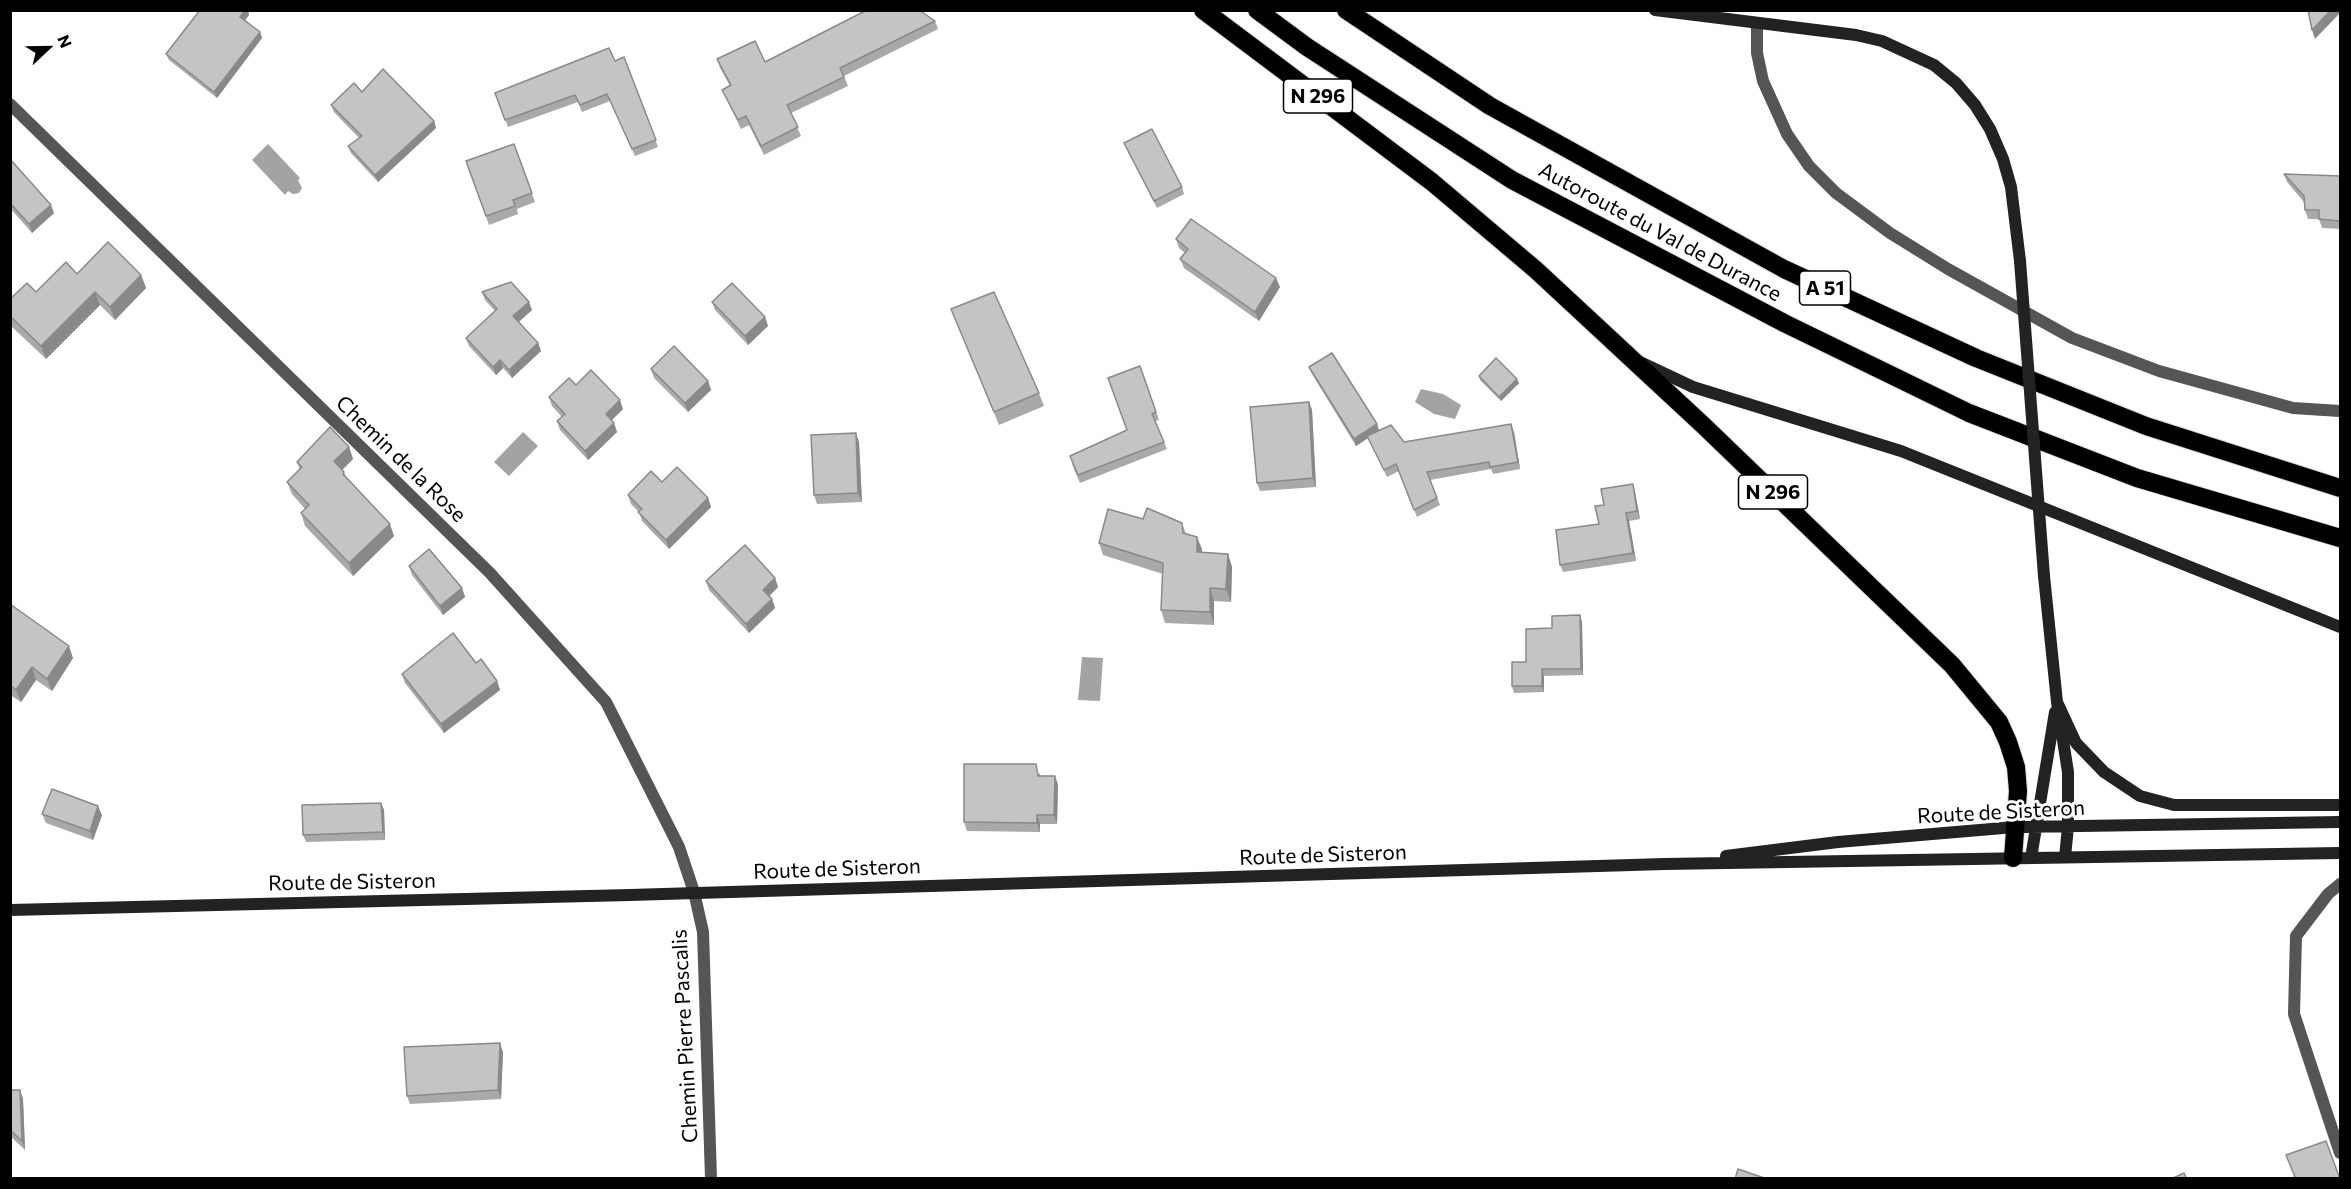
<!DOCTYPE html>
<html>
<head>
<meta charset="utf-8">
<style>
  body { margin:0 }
  #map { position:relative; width:2351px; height:1189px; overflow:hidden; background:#fff; font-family:Commissioner,sans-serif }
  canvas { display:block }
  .frame { position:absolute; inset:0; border:12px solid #000; pointer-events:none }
  .north { position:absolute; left:18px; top:18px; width:60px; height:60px; -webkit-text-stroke:4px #fff; paint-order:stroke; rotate:68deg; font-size:16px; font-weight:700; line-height:24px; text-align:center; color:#000 }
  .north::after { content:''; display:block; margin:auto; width:21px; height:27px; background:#000; clip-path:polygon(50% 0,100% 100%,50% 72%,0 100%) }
</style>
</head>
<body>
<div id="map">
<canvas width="2351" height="1189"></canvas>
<div class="frame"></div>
<div class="north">N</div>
</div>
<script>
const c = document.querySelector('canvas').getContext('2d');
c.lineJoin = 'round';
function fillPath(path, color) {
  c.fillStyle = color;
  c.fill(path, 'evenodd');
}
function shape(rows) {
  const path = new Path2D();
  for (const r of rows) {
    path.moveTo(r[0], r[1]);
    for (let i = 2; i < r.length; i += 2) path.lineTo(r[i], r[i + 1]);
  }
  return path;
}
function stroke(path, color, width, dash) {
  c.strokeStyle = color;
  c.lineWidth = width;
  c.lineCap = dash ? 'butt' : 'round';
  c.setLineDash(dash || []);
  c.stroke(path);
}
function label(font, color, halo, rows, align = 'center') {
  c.font = font + ' Commissioner,sans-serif';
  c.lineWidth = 6;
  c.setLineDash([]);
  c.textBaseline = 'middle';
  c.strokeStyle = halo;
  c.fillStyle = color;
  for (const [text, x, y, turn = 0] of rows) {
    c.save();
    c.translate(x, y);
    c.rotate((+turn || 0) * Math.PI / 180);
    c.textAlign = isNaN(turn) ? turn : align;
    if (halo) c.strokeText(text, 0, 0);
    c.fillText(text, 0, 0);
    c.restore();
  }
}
const water = shape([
  [268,144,300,178,298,180,302,188,299,193,293,194,288,191,285,195,252,160],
  [1421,389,1443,394,1461,405,1455,419,1434,414,1415,402],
  [523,432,538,446,509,476,494,462],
  [1082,657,1103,658,1100,701,1078,700]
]);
const street = shape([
  [1757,23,1757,53,1763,81,1787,134,1809,166,1836,193,1890,233,1948,269,2072,338,2159,371,2293,408,2340,411],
  [10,104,490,573,606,702,679,847,694,892,703,932,711,1178],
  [2340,884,2328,894,2296,936,2294,1014,2340,1153]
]);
const secondary = shape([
  [1655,10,1856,35,1882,41,1934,65,1956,83,1975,105,1990,129,2003,159,2011,187,2020,261],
  [1642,363,1693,387,1901,451,2340,627],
  [2044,576,2057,702,2068,772,2068,827,2065,857],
  [2057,702,2076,743,2104,772,2140,796,2174,805,2340,805],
  [1726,856,1838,842,2015,827,2340,822],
  [2031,858,2055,712],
  [10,910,630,895,1665,864,2340,853]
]);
const highway = shape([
  [1203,10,1432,182,1536,270,1704,426,1952,665,1999,722,2008,742,2016,767,2018,791,2013,858],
  [1257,10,1307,47,1512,180,1786,324,1889,374,1969,413,2137,478,2340,538],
  [1346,10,1490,106,1784,269,1976,358,2146,426,2340,488]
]);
const secondaryBridge = shape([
  [2020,261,2044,576]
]);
const wall = shape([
  [200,10,248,10,249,15,245,20,260,32,262,38,217,98,169,60,166,54],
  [935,21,938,29,844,76,848,86,791,113,801,136,764,155,749,125,741,129,726,98,722,90,730,86,720,68,717,59,765,62],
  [624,57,658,147,635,156,610,101,582,112,578,102,508,127,495,93,615,61],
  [362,92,434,121,436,128,378,182,351,153,348,146,359,138,334,112,331,105],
  [1124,143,1182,187,1184,194,1157,208,1127,150],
  [514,144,535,202,517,209,518,214,489,225,466,161],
  [10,159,54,213,32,233,10,208],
  [2284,174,2340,176,2340,229,2322,228,2319,219,2308,219,2305,210,2304,202,2287,182],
  [1176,239,1280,287,1259,321,1184,268,1180,259,1185,253,1179,248],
  [77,274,141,275,146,288,115,320,100,305,46,359,10,325,10,299,36,292],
  [482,292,532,310,519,322,538,343,541,351,512,378,503,368,496,375,469,346,466,338,495,311,485,300],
  [712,302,765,317,768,326,748,345,715,310],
  [951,309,1039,393,1044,406,999,425],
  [1140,366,1159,420,1155,421,1167,449,1080,483,1072,464,1127,430],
  [1309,367,1377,424,1379,430,1404,442,1514,432,1520,469,1493,474,1491,469,1430,480,1440,505,1417,517,1399,471,1387,477,1368,438,1356,446,1312,374],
  [651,369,708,381,711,390,688,412,654,378],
  [1479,376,1519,383,1501,401,1480,380],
  [576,385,623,409,611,420,614,423,617,432,588,460,560,430,557,421,562,417,552,406,549,397],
  [1309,402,1312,410,1316,487,1260,491,1257,483],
  [859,442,862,502,817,504,814,495],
  [349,447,353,459,342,470,344,472,346,478,394,536,353,576,305,526,301,513,305,509,292,494,287,482,300,470,297,462],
  [662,482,708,498,711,507,669,549,642,521,639,512,631,504,628,495],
  [1633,484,1635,492,1640,519,1629,521,1636,561,1563,572,1560,565,1599,524,1604,505],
  [1143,519,1182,523,1186,534,1202,549,1202,552,1228,554,1232,567,1231,602,1214,601,1214,625,1165,623,1161,610,1163,574,1103,555,1099,543],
  [409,566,462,588,465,597,443,615,412,575],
  [775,578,778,587,769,596,772,599,775,608,749,633,709,590,706,581],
  [10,604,73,658,52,691,36,680,21,702,10,695],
  [1580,615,1582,622,1583,675,1544,676,1544,692,1514,693,1512,686,1526,662,1552,628],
  [476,663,497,681,500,690,444,733,405,683,402,674],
  [1040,773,1040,776,1055,776,1058,785,1057,824,1040,824,1040,832,967,831,964,822],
  [381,803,384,810,385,840,306,842,303,835],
  [42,814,102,815,93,840,46,823],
  [503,1052,501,1099,410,1104,407,1096],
  [10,1090,20,1090,23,1099,25,1150,10,1136]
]);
const shadedWall = shape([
  [245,10,248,10,249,15,243,23,240,17],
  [2331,10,2340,10,2340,13,2315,39,2312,30],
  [260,32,262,38,217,98,214,92],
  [434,121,436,128,378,182,375,175],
  [51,205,54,213,32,233,29,224],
  [141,275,146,288,115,320,110,307],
  [1276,278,1280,287,1259,321,1255,312],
  [95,292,100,305,46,359,41,346],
  [529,302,532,310,516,324,513,316],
  [765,317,768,326,748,345,745,336],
  [538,343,541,351,512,378,509,370],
  [500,360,503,368,496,375,493,367],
  [1517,379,1519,383,1501,401,1499,397],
  [708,381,711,390,688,412,685,403],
  [620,400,623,409,609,423,606,414],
  [1309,402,1312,410,1316,487,1313,478],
  [614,423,617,432,588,460,585,451],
  [1377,424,1379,431,1356,446,1354,439],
  [1511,424,1514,432,1520,469,1518,462],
  [856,433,859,442,862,502,858,493],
  [349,447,353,459,338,474,334,461],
  [1633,484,1635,492,1640,519,1637,511],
  [708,498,711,507,669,549,666,540],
  [1626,513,1629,521,1636,561,1633,553],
  [390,524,394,536,353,576,349,563],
  [1197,537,1202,549,1202,564,1197,552],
  [1228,554,1232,567,1231,602,1226,589],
  [775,578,778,587,766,599,763,590],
  [462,588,465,597,443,615,440,606],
  [1210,588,1214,601,1214,625,1210,612],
  [772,599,775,608,749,633,746,624],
  [1580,615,1582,622,1583,675,1581,669],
  [69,646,73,658,52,691,47,679],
  [32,667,36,680,21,702,16,690],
  [1542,669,1544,676,1544,692,1542,686],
  [497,681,500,690,444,733,441,724],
  [1055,776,1058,785,1057,824,1054,815],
  [381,803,384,810,385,840,383,832],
  [98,806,102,815,93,840,90,831],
  [1037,815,1040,824,1040,832,1037,823],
  [500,1043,503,1052,501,1099,498,1090],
  [20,1090,23,1099,25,1150,22,1141]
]);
const building = shape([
  [200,10,245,10,240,17,260,32,214,92,166,54,200,10],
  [867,10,919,10,935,21,840,68,844,77,787,105,798,127,761,146,746,116,738,120,722,90,731,85,717,59,755,41,765,62,867,10],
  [2308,10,2331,10,2312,30,2308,10],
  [609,48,615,61,624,57,656,140,632,149,607,94,580,105,575,95,505,120,495,93,609,48],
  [383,69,434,121,375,175,348,146,362,136,331,105,354,83,362,92,383,69],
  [1152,129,1182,187,1154,201,1124,143,1152,129],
  [514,144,532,193,513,200,515,206,486,216,466,161,514,144],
  [10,159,51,205,29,224,10,203,10,159],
  [2284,174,2340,176,2340,221,2319,219,2319,210,2305,210,2304,196,2284,174],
  [1191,219,1276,278,1255,312,1180,259,1188,249,1176,239,1191,219],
  [108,242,141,275,110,307,95,292,41,346,10,316,10,299,27,283,36,292,66,262,77,274,108,242],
  [511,282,529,302,513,316,538,343,509,370,500,360,493,367,466,338,497,309,482,292,511,282],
  [732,283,765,317,745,336,712,302,732,283],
  [994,292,1039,393,994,412,951,309,994,292],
  [674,346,708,381,685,403,651,369,674,346],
  [1332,353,1377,424,1354,439,1309,367,1332,353],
  [1496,358,1517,379,1499,397,1479,376,1496,358],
  [1140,366,1156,412,1152,414,1164,442,1078,475,1070,456,1127,430,1108,378,1140,366],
  [591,370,620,400,606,414,614,423,585,451,557,421,565,414,549,397,569,378,576,385,591,370],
  [1309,402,1313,478,1257,483,1250,407,1309,402],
  [1511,424,1518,462,1490,467,1489,462,1427,472,1437,498,1414,510,1396,464,1384,470,1367,436,1391,425,1404,442,1511,424],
  [330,427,349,447,334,461,344,472,343,474,390,524,349,563,301,513,309,505,287,482,302,467,297,462,330,427],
  [856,433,858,493,814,495,811,435,856,433],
  [677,467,708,498,666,540,638,512,642,509,628,495,651,471,662,482,677,467],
  [1633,484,1637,511,1626,513,1633,553,1560,565,1556,530,1599,524,1595,506,1604,505,1601,489,1633,484],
  [1147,508,1182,523,1183,533,1197,537,1197,552,1228,554,1226,589,1210,588,1210,612,1161,610,1163,563,1099,543,1108,509,1143,519,1147,508],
  [745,545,775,578,763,590,772,599,746,624,706,581,745,545],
  [429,549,462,588,440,606,409,566,429,549],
  [10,604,69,646,47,679,32,667,16,690,10,685,10,604],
  [1580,615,1581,669,1542,669,1542,686,1512,686,1512,662,1526,662,1526,629,1552,628,1552,616,1580,615],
  [453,633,476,663,481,659,497,681,441,724,402,674,453,633],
  [964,764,1036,764,1038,776,1055,776,1054,815,1037,815,1037,823,964,822,964,764],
  [52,789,98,806,90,831,42,814,52,789],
  [381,803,383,832,303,835,302,805,381,803],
  [500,1043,498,1090,407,1096,404,1047,500,1043],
  [10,1090,20,1090,22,1141,10,1130,10,1090],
  [2326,1141,2340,1179,2290,1179,2295,1177,2286,1155,2326,1141],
  [1738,1169,1767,1179,1735,1179,1738,1169],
  [2184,1173,2187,1179,2171,1179,2184,1173]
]);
const shields = [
  [1318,96,69],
  [1825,288,51],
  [1773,492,69]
];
const shieldNames = [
  ["N 296",1318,96],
  ["A 51",1825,288],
  ["N 296",1773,492]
];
const streetNames = [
  ["Autoroute du Val de Durance",1660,232,28],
  ["Chemin de la Rose",401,459,44],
  ["Route de Sisteron",2001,812,-3],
  ["Route de Sisteron",1323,855,-2],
  ["Route de Sisteron",837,869,-2],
  ["Route de Sisteron",352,882,-1],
  ["Chemin Pierre Pascalis",685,1036,-93]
];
fillPath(water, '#a3a3a3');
stroke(highway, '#dbdbdb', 20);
stroke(street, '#555', 12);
stroke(secondary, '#222', 12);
stroke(highway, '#000', 18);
stroke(secondaryBridge, '#222', 12);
fillPath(wall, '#a9a9a9');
fillPath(shadedWall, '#898989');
fillPath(building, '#c4c4c4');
stroke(building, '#898989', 1.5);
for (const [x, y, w] of shields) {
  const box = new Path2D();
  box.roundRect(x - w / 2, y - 17, w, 34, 4.5);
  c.fillStyle = '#fff';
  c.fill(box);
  stroke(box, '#000', 1.5);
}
label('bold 20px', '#000', null, shieldNames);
label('21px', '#000', '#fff', streetNames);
</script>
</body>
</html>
